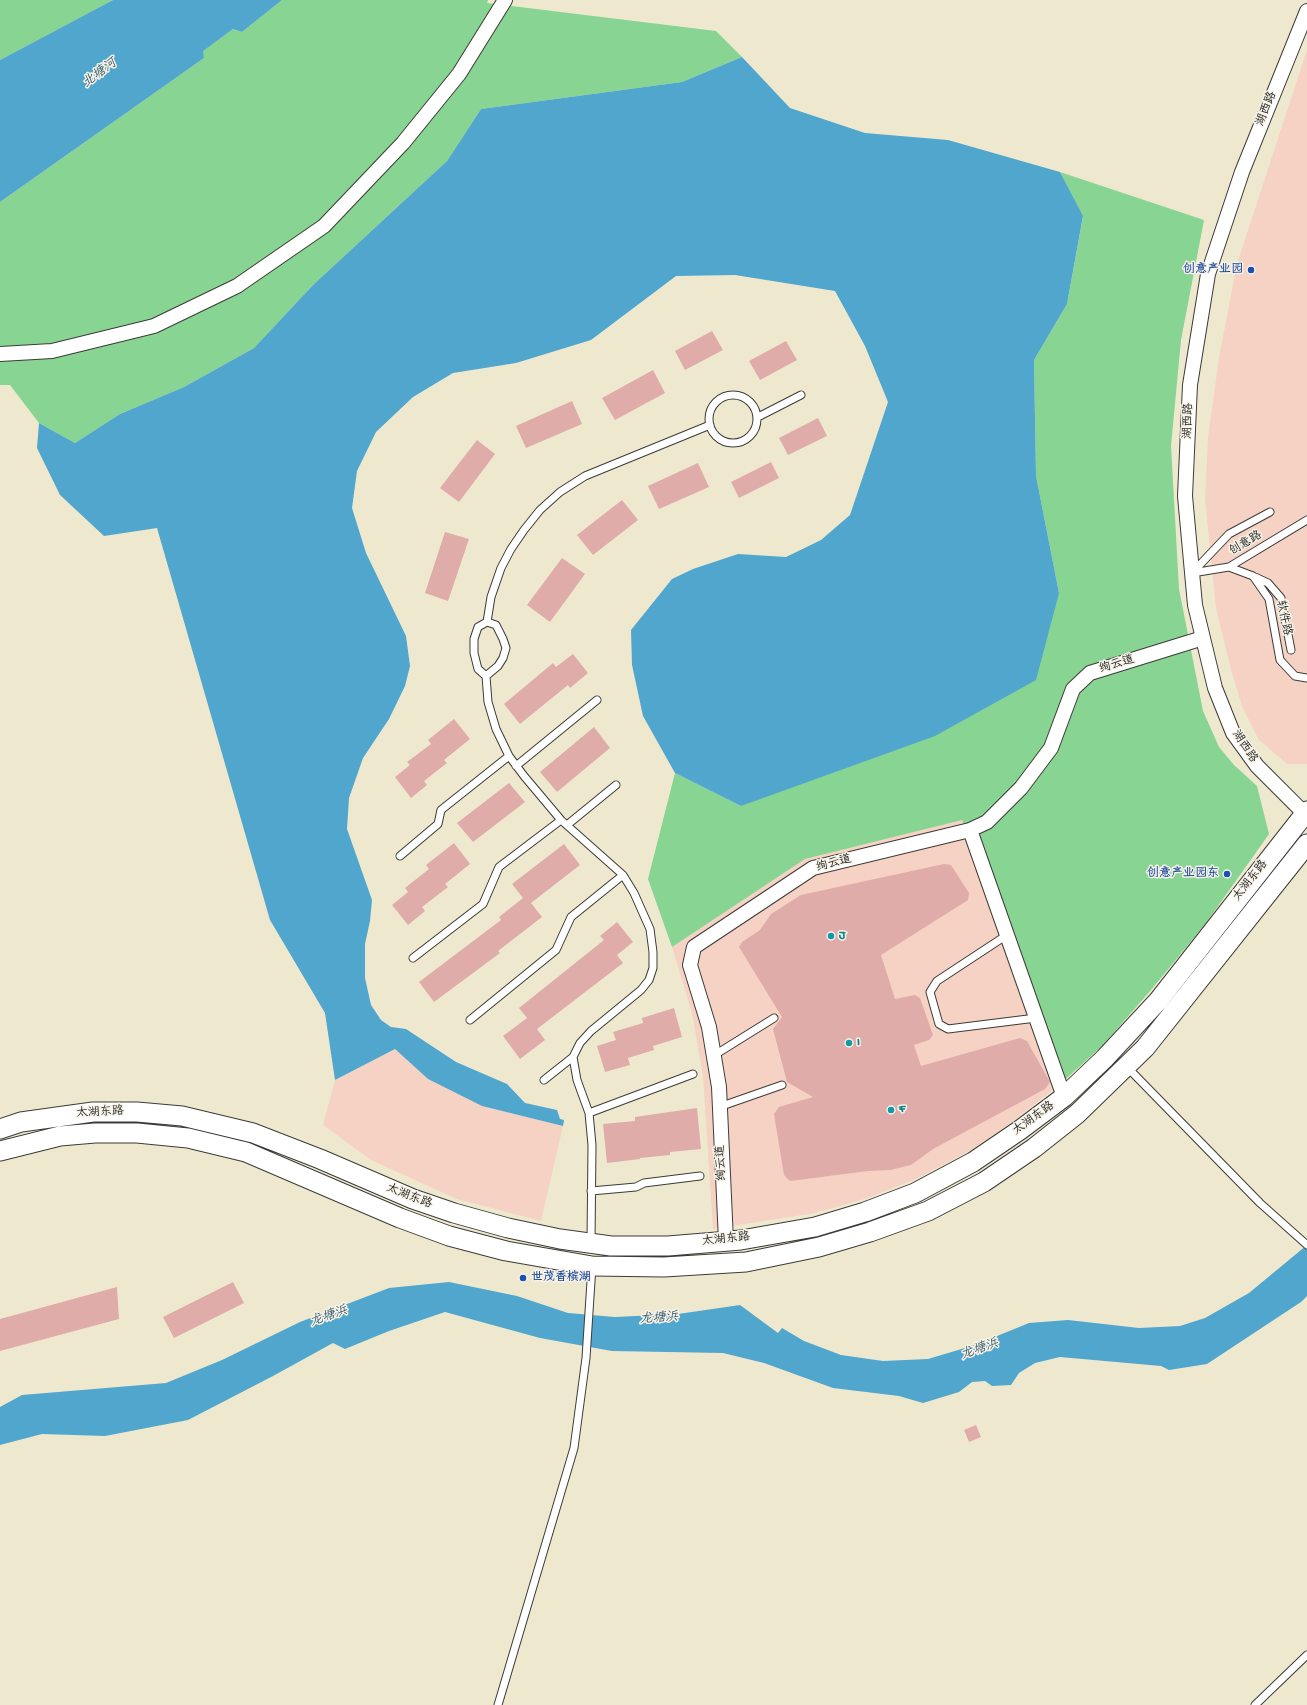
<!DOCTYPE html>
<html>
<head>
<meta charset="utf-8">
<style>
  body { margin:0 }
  canvas { display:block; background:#eee8cf }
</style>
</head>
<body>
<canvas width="1307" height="1705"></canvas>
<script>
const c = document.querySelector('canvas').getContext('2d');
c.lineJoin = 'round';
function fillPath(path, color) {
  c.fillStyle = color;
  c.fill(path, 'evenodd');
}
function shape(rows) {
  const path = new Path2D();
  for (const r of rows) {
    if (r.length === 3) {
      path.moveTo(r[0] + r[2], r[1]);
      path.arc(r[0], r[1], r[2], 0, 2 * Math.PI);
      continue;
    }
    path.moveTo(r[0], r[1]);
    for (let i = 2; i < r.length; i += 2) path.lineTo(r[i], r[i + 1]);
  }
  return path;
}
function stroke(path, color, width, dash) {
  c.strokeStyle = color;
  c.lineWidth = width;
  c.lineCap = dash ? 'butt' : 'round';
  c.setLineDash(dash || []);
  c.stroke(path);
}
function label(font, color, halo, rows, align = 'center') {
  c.font = font + ' "Gochi Hand","LXGW WenKai TC",sans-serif';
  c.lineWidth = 3;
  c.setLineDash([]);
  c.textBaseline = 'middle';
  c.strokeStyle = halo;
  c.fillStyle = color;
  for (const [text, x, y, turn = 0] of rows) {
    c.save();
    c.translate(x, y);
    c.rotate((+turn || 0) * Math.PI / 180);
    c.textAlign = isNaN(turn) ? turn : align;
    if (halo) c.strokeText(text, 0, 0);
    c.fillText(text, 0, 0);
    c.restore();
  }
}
const built = shape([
  [1307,50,1307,764,1287,764,1259,740,1242,706,1230,666,1216,608,1205,499,1208,438,1219,358,1237,264],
  [962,820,1057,1087,1009,1124,973,1149,918,1178,868,1198,815,1213,713,1229,703,1076,692,1013,672,947,805,859],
  [395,1049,428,1079,482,1106,563,1126,541,1221,457,1199,371,1160,323,1125,335,1080]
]);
const green = shape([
  [0,0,113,0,0,60],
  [282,0,488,0,487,3,716,31,742,57,682,82,481,109,447,161,313,285,254,348,184,387,120,414,75,443,39,423,10,385,0,385,0,202,204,58,202,51,233,29,242,32],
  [1060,172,1204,220,1181,340,1171,446,1179,589,1203,711,1219,747,1234,765,1257,786,1269,834,1206,923,1151,990,1103,1045,1057,1087,962,820,805,859,672,947,648,879,675,773,741,806,1059,593,1036,476,1034,360,1067,304,1083,217]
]);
const water = shape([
  [113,0,282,0,242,32,233,29,203,51,204,58,0,202,0,60],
  [742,57,790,108,865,133,948,140,1060,172,1083,216,1067,304,1034,360,1036,476,1059,593,1036,680,935,736,741,806,675,773,643,716,632,665,631,630,672,579,693,569,738,554,786,557,821,540,850,515,888,402,865,346,835,291,735,275,676,276,591,340,516,363,453,373,413,397,376,432,357,471,352,508,366,553,406,636,410,666,405,686,389,719,363,758,349,798,347,829,372,900,370,921,365,944,365,978,371,1005,381,1020,391,1027,406,1029,456,1062,507,1084,525,1103,557,1110,560,1119,564,1120,563,1126,482,1106,428,1079,395,1049,335,1080,325,1013,270,920,157,528,104,536,60,495,37,448,39,423,75,443,120,414,184,387,254,348,313,285,447,161,481,109,682,82],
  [1307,1245,1307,1296,1301,1302,1207,1364,1169,1370,1161,1366,1060,1357,1035,1363,1019,1373,1011,1385,992,1386,985,1381,972,1382,959,1392,923,1403,899,1396,833,1388,764,1363,723,1353,612,1351,540,1338,445,1312,389,1331,345,1349,333,1343,273,1376,188,1420,105,1436,42,1434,0,1445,0,1407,22,1395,166,1383,222,1360,300,1322,389,1288,449,1282,517,1296,568,1313,615,1317,678,1314,740,1305,778,1333,782,1328,804,1341,841,1355,883,1361,928,1359,975,1345,1029,1323,1068,1320,1139,1328,1180,1326,1205,1318,1249,1293]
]);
const building = shape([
  [712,331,723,350,685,370,675,351],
  [786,341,797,360,760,380,749,361],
  [653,370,665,393,615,420,602,398],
  [572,401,582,424,526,448,516,426],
  [818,418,827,436,788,455,779,438],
  [477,440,495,454,459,502,440,488],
  [771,462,779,478,739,498,731,482],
  [698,463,709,487,659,509,648,486],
  [622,500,638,520,593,555,577,535],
  [445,532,469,539,448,601,425,593],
  [562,558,585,574,550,622,527,605],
  [573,654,588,673,570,688,568,685,520,724,504,704,553,663,556,667],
  [454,719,470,739,444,760,447,763,424,781,427,785,411,798,395,777,410,765,407,762,431,744,428,740],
  [594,727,610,748,557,792,540,772],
  [509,783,525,802,473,842,457,823],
  [454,843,470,864,445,884,448,887,422,907,425,911,408,925,392,905,408,892,405,888,429,869,426,865],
  [564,844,580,865,531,903,542,917,498,951,500,953,434,1002,419,982,501,920,499,917,523,898,512,884],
  [944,864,951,865,969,893,968,900,881,955,895,999,915,995,920,998,933,1035,929,1040,914,1045,921,1066,1020,1038,1027,1041,1050,1082,1045,1089,933,1149,911,1165,890,1170,868,1171,790,1181,784,1175,774,1114,779,1107,813,1097,787,1082,773,1029,782,1017,739,947,742,942,760,930,771,914,801,895],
  [617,922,633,942,617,955,623,963,537,1029,545,1040,520,1059,503,1036,527,1018,519,1008,604,940,600,936],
  [674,1008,682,1037,653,1046,654,1050,628,1058,630,1065,605,1072,597,1046,616,1040,613,1032,643,1023,642,1018],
  [697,1108,701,1149,670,1152,670,1155,640,1158,640,1159,607,1163,603,1124,635,1121,635,1117],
  [233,1282,244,1303,174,1338,163,1317],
  [117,1287,119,1319,0,1351,0,1319],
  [976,1425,981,1437,969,1442,964,1430]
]);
const service = shape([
  [733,419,24],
  [758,417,801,395],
  [1229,567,1253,576,1269,599,1280,660,1295,676,1307,678],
  [1192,573,1229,567,1307,520],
  [1192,573,1229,534,1270,512],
  [1255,577,1268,583,1281,598,1291,650],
  [487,622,491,597,501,568,511,549,524,530,540,510,560,492,585,476,710,425],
  [486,676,498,666,503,658,506,648,503,639,496,625,487,622,478,627,474,639,474,653,478,669,486,676,488,702,496,729,509,756,524,776,561,820,623,875,634,893,650,929,653,952,653,968,649,980,641,990,591,1031,580,1043,573,1057,577,1080,589,1113,592,1145,591,1242],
  [516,766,597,700],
  [567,825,616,785],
  [400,856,438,824,441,810,509,756],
  [1007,935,937,981,930,992,939,1024,948,1029,1036,1018],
  [413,958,483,904,499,867,561,820],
  [470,1020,556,950,571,917,623,875],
  [713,1056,774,1018],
  [1127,1067,1260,1203,1307,1245],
  [544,1080,573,1057],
  [719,1107,782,1085],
  [589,1113,693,1074],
  [591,1191,636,1187,644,1183,700,1176],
  [498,1705,574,1448,586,1358,592,1266],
  [1255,1705,1307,1655]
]);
const minor = shape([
  [1307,11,1242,172,1208,274,1190,385,1185,496,1195,605,1215,688,1233,733,1257,766,1307,816],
  [0,354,52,351,154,326,237,286,324,226,403,143,459,74,505,0],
  [970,830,1064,1097],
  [726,1241,719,1087,709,1027,690,965,694,947,813,868,970,830,987,822,1021,788,1051,748,1073,689,1090,673,1203,638]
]);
const secondary = shape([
  [0,1129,21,1122,93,1112,137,1112,182,1116,253,1133,320,1159,413,1199,454,1213,508,1228,560,1239,611,1246,668,1246,741,1240,815,1227,865,1212,915,1193,973,1162,1020,1130,1064,1097,1105,1058,1158,1001,1307,811],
  [0,1151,60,1136,95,1133,137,1133,188,1138,246,1152,400,1218,449,1236,506,1251,592,1266,664,1267,746,1262,819,1247,870,1232,928,1211,984,1182,1034,1148,1077,1114,1145,1048,1307,844]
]);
const markers = [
  [1251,270,4,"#1a4fb4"],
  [1227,874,4,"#1a4fb4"],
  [831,936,4,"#0f9aa8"],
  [849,1043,4,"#0f9aa8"],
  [891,1110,4,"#0f9aa8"],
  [523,1278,4,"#1a4fb4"]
];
const streetNames = [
  ["湖西路",1267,109,-68],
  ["湖西路",1189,421,-88],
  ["创意路",1246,544,-31],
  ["软件路",1283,618,78],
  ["绚云道",1117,665,-17],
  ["湖西路",1244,747,56],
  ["绚云道",834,864,-15],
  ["太湖东路",1251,881,-52],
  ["太湖东路",100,1113,-3],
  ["太湖东路",1034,1119,-36],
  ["绚云道",722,1163,-93],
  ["太湖东路",409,1197,21],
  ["太湖东路",726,1240,-6]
];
const transitNames = [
  ["创意产业园",1243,270],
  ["创意产业园东",1219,874],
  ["世茂香槟湖",531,1278,"left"]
];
const cultureNames = [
  ["J",839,936],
  ["I",857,1043],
  ["F",899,1110]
];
const waterNames = [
  ["北塘河",100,74,-37],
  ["龙塘浜",329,1317,-19],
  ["龙塘浜",659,1319,-4],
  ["龙塘浜",980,1350,-20]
];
fillPath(built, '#f5d2c3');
fillPath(green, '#88d492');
fillPath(water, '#51a6cd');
fillPath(building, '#e0aca9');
stroke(service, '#3c3b37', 9);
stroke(minor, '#3c3b37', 16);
stroke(secondary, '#3c3b37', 21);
stroke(service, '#fff', 7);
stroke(minor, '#fff', 14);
stroke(secondary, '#fff', 19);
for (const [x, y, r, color] of markers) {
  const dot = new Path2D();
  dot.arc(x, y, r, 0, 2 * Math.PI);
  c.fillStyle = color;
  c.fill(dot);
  stroke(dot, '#f7f3e8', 1.5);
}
label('12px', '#1c1c1c', '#f7f3e8', streetNames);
label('bold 12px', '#164399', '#f7f3e8', transitNames, 'right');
label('bold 12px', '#0d838f', '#f7f3e8', cultureNames, 'left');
label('italic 13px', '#345a6c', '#f7f3e8', waterNames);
</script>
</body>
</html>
